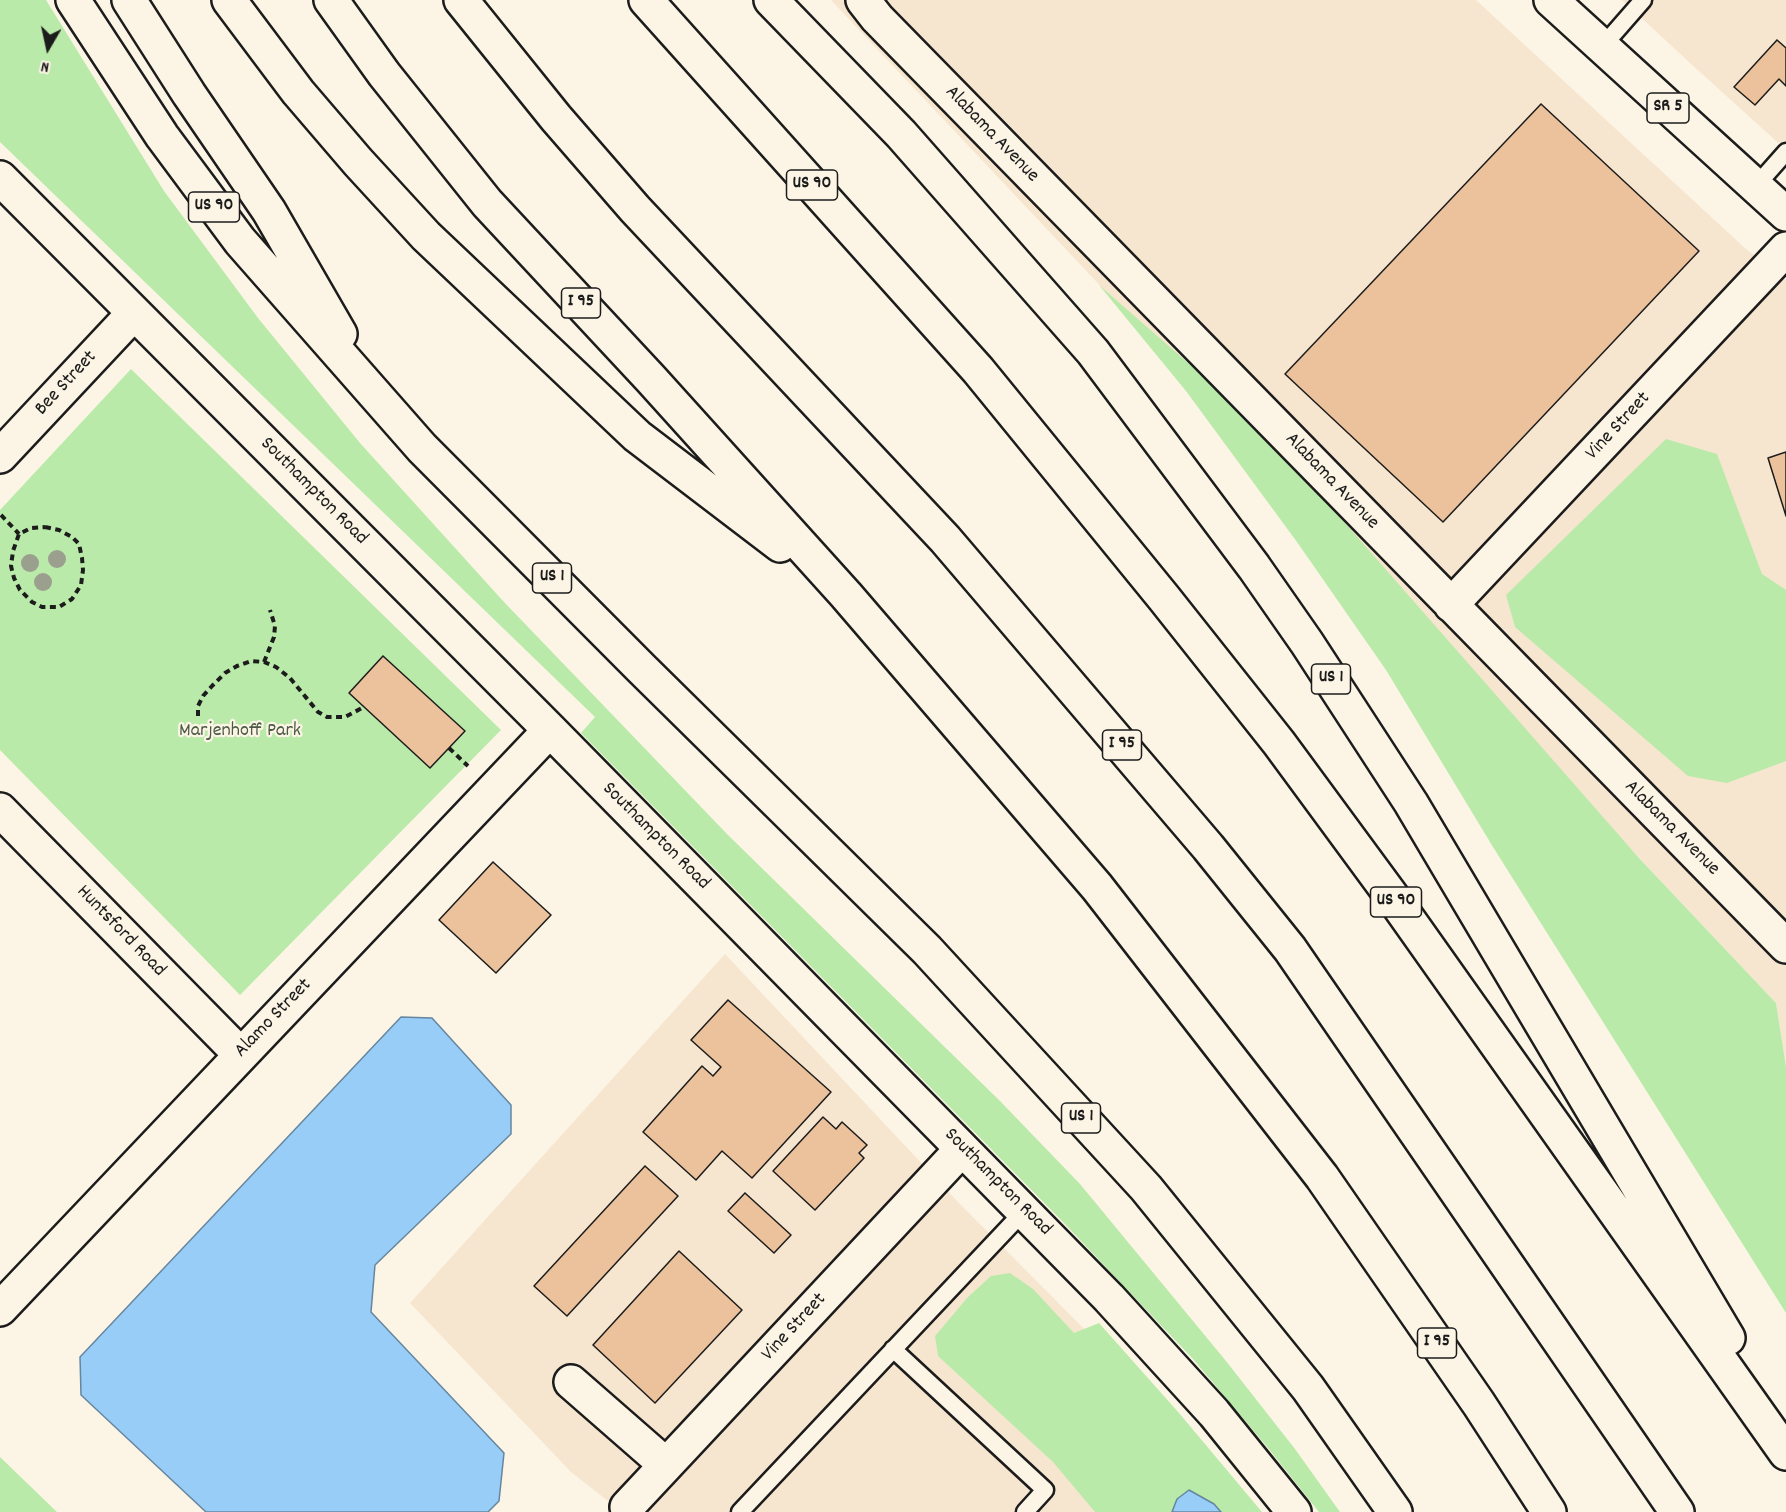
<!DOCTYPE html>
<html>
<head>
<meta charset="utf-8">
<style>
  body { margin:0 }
  #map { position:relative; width:1786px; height:1512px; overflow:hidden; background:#fcf5e5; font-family:Dekko,sans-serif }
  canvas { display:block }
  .north { position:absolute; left:18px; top:18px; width:60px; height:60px; -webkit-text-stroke:4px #fcf5e5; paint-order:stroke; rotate:189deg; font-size:16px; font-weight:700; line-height:24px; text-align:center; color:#1c1c1c }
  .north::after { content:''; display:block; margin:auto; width:21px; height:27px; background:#1c1c1c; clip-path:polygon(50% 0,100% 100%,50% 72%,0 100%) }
</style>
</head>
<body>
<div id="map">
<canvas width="1786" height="1512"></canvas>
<div class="north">N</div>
</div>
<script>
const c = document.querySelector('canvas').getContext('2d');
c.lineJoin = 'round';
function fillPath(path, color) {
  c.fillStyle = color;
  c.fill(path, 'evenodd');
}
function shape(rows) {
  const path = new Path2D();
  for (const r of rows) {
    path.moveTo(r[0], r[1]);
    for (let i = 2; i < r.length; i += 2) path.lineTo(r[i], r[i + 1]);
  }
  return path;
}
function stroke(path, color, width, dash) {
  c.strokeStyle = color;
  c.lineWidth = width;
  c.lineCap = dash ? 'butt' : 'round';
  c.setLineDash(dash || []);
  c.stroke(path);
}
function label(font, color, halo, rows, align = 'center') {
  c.font = font + ' Dekko,sans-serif';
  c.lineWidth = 4.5;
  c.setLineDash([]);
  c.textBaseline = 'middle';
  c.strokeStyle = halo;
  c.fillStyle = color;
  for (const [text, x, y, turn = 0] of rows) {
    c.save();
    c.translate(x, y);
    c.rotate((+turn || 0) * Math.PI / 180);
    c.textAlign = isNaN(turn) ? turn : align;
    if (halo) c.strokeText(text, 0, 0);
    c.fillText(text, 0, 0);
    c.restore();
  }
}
const built = shape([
  [831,0,1476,0,1746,249,1786,280,1786,1067,1776,1003],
  [1622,0,1786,0,1786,150,1690,63],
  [725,954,958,1202,1156,1401,1237,1512,622,1512,571,1472,410,1303]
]);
const green = shape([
  [0,0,46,0,164,191,258,318,360,443,504,602,728,835,1000,1101,1080,1184,1226,1361,1295,1449,1340,1512,1319,1512,1268,1448,1193,1359,1063,1222,581,733,595,717,0,142],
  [1099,285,1259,425,1639,858,1776,1003,1786,1067,1786,1313,1493,847,1386,670,1297,542,1186,391],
  [131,369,501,730,240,995,0,750,0,510],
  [1666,439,1717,454,1762,574,1786,590,1786,761,1727,783,1688,776,1515,627,1506,595],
  [1010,1273,1033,1289,1074,1333,1099,1323,1179,1413,1262,1512,1095,1512,1053,1462,938,1356,935,1336,968,1297,991,1276],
  [0,1457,57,1512,0,1512]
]);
const water = shape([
  [401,1017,432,1018,511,1105,511,1134,375,1265,371,1312,504,1453,499,1501,488,1512,206,1512,81,1395,80,1357,401,1017],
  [1189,1490,1214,1504,1221,1512,1172,1512,1177,1499,1189,1490]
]);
const building = shape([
  [1777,40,1786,48,1786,86,1779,79,1755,105,1734,87,1777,40],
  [1541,104,1699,251,1443,522,1285,374,1541,104],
  [1786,452,1786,516,1768,458,1786,452],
  [383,656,465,731,430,768,349,693,383,656],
  [493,862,551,915,496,973,439,920,493,862],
  [728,1000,831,1092,752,1178,722,1151,696,1180,643,1132,702,1066,713,1076,721,1067,691,1040,728,1000],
  [823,1117,836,1129,842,1122,867,1145,859,1153,864,1158,815,1210,773,1171,823,1117],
  [645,1166,678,1196,567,1316,534,1286,645,1166],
  [745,1193,791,1235,774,1253,728,1211,745,1193],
  [679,1251,742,1310,655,1403,593,1345,679,1251]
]);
const path = shape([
  [1,515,19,534],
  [45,527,59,530,72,537,79,544,82,558,83,570,81,585,72,599,59,607,42,607,32,602,20,590,14,578,11,566,13,551,19,534,31,528,45,527],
  [264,662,274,637,275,626,270,610],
  [198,716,198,706,203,696,212,686,225,673,237,666,251,661,264,662,276,667,290,678,318,712,327,717,345,717,364,707],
  [449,748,468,766]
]);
const lane = shape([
  [1602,47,1643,0],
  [1755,187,1786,152],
  [893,1349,1045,1490,1025,1512],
  [740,1512,1024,1211]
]);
const street = shape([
  [863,0,877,18,1786,946],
  [0,178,550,730,1109,1298,1214,1413,1294,1512],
  [0,456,134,313],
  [1451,605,1786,249],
  [0,810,240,1054],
  [0,1309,550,730],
  [571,1382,666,1465],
  [627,1507,962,1149]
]);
const primary = shape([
  [1551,0,1786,214]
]);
const highway = shape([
  [73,0,162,136,240,241,422,448,641,668,927,950,1146,1188,1308,1388,1395,1512],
  [129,0,189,94,269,211,340,334],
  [229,0,298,92,358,162,426,236,637,436,780,545],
  [331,0,384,74,487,203,651,379,846,595,1097,887,1322,1177,1479,1404,1549,1512],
  [461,0,556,118,635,209,945,539,1208,847,1290,949,1677,1512],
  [646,0,978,370,1164,598,1279,743,1396,902,1786,1453],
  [771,0,901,134,1093,352,1254,567,1307,643,1411,803,1728,1338]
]);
const trees = [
  [57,559],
  [30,563],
  [43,582]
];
const shields = [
  [1668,108,42],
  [812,185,51],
  [214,207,51],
  [581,303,39],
  [552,578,39],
  [1331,679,39],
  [1122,745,39],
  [1396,902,51],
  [1081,1118,39],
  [1437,1343,39]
];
const shieldNames = [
  ["SR 5",1668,108],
  ["US 90",812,185],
  ["US 90",214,207],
  ["I 95",581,303],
  ["US 1",552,578],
  ["US 1",1331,679],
  ["I 95",1122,745],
  ["US 90",1396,902],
  ["US 1",1081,1118],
  ["I 95",1437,1343]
];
const streetNames = [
  ["Alabama Avenue",991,135,46],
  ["Bee Street",67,384,-47],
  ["Vine Street",1619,427,-47],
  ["Alabama Avenue",1331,482,46],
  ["Southampton Road",313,492,45],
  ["Alabama Avenue",1671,829,45],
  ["Southampton Road",655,837,45],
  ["Huntsford Road",120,932,46],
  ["Alamo Street",274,1019,-46],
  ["Southampton Road",997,1183,45],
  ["Vine Street",795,1328,-47]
];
const parkNames = [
  ["Marjenhoff Park",240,732]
];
fillPath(built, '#f7e6cf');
fillPath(green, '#baeaa9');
fillPath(water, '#97cdf6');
stroke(water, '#66869f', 1.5);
fillPath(building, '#ebc29b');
stroke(building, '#1c1c1c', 1.5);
stroke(lane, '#1c1c1c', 21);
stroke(street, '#1c1c1c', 38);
stroke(primary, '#1c1c1c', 38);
stroke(highway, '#1c1c1c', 38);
stroke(path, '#1c1c1c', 4, [6, 4.5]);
stroke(lane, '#fcf5e5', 16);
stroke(street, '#fcf5e5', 33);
stroke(primary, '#fcf5e5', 33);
stroke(highway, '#fcf5e5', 33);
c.fillStyle = '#9ba08e';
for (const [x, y] of trees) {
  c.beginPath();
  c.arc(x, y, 9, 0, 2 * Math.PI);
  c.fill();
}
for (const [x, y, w] of shields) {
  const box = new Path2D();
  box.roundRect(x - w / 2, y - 15, w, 30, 4.5);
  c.fillStyle = '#fcf5e5';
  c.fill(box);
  stroke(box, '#1c1c1c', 1.5);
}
label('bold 18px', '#1c1c1c', null, shieldNames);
label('20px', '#1c1c1c', '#fcf5e5', streetNames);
label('20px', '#4b5a46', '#fcf5e5', parkNames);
</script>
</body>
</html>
